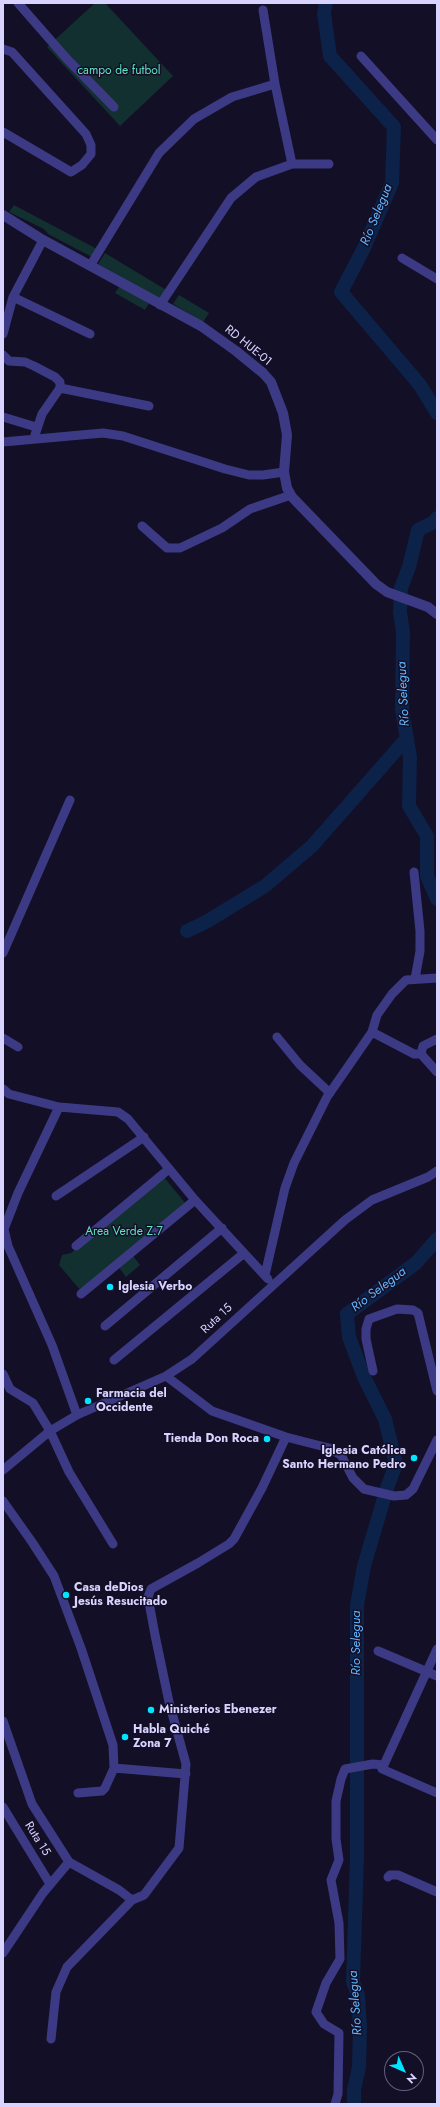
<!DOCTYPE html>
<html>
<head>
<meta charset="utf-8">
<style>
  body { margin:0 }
  #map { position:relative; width:440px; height:2107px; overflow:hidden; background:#130f26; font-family:Jost,sans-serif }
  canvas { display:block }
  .frame { position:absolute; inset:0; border:4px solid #d9d4ff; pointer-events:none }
  .north { position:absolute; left:384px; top:2051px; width:40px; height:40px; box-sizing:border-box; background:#130f26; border:1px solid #625e7d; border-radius:50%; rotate:135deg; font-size:11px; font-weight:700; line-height:16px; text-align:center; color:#d9d4ff }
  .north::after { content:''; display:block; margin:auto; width:14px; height:18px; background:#00e5ff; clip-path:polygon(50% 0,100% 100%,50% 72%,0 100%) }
</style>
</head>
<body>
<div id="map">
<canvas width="440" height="2107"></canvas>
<div class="frame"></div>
<div class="north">N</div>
</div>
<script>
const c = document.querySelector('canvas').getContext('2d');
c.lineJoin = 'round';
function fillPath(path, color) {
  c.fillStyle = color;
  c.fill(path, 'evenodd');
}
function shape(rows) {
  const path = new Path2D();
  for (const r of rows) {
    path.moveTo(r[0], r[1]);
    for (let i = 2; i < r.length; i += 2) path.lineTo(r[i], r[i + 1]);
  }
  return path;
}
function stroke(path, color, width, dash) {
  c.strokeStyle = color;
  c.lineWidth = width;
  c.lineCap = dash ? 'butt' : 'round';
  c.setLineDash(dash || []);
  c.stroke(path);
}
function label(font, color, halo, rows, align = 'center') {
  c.font = font + ' Jost,sans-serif';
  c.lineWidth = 3;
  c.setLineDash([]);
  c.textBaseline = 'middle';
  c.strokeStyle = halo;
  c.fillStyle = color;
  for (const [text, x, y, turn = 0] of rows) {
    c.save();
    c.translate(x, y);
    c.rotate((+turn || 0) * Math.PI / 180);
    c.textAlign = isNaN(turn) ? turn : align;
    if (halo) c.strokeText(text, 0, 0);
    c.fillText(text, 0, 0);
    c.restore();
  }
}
const green = shape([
  [95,3,105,3,173,76,120,126,47,47],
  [14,205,97,249,92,257,48,234,44,229,9,212],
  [105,253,168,291,162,301,98,264],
  [121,284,151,300,145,310,115,293],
  [179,295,209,313,203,322,173,304],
  [163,1176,186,1204,81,1291,59,1265,62,1255,71,1253],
  [131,1253,140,1265,126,1277,117,1265]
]);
const river = shape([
  [326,3,324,13,330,56,394,127,392,183,364,248,341,292,420,385,437,413],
  [437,518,434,522,418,530,409,567,401,588,400,612,403,632,402,710,410,757,409,806,427,836,427,876,437,899],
  [187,931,206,922,265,886,312,846,407,738],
  [354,2104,354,2090,359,2067,360,2028,358,1995,353,1982,357,1857,357,1605,364,1566,387,1488,396,1464,385,1419,364,1377,349,1337,347,1314,416,1263,437,1239]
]);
const minor = shape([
  [18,3,67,59,114,107],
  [263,10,275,84,292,164],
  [3,49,12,52,86,134,91,145,91,154,82,165,71,172,3,132],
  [361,56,437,140],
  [402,258,437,279],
  [90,266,159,153,194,119,232,97,275,84],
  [13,297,90,334],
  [160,305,231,198,256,177,292,164,329,164],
  [3,334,13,297,43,240],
  [3,355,9,361,25,362,34,366,55,377,60,382,60,388,42,414,34,438],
  [60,388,149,406],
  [3,417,36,427],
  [3,442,103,433,123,436,225,469,249,475,263,475,284,472],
  [142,526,167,548,180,548,222,528,250,509,291,495],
  [414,872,420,931,420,951,415,979],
  [3,953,70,800],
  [372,1032,414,1054,421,1054],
  [277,1037,300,1065,330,1093],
  [3,1038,18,1047],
  [437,1039,423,1046,421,1054,437,1072],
  [3,1089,9,1094,59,1107,118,1112,128,1119,195,1200,268,1279],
  [59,1107,18,1193,4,1229,8,1246,52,1345,77,1415],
  [56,1196,144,1137],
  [76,1246,169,1169],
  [265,1275,285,1188,294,1163,327,1097,372,1032,377,1015,392,994,406,980,437,978],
  [81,1294,195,1200],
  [105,1326,222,1228],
  [114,1360,243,1254],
  [373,1371,366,1339,366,1329,369,1319,397,1309,413,1310,418,1313,437,1391],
  [3,1374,10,1389,33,1403,50,1431,69,1472,113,1544],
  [166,1376,212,1411,286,1437,329,1448,341,1455,353,1478,364,1489,394,1496,406,1495,413,1489,437,1440],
  [3,1470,50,1431,77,1415,166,1376,192,1359,345,1220,372,1200,428,1177,437,1171],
  [3,1501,32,1542,54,1576,81,1648,113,1745,114,1768,105,1788,102,1791,78,1793],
  [437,1649,382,1769,437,1793],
  [378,1651,437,1676],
  [3,1721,32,1804,69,1862,119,1890,132,1900],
  [114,1768,186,1774],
  [3,1807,50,1884],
  [388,1877,390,1875,398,1875,437,1892],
  [3,1953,43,1893,69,1862],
  [51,2039,56,1992,67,1967,132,1900,144,1895,179,1848,186,1764,169,1702,155,1635,148,1597,151,1589,198,1563,229,1544,234,1539,262,1488,286,1437],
  [335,2104,338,2094,339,2033,324,2024,316,2012,326,1983,340,1959,339,1923,331,1880,339,1860,336,1839,336,1801,341,1779,345,1769,373,1764,383,1765]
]);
const tertiary = shape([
  [3,215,43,240,201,326,236,351,263,373,271,382,283,413,287,435,284,472,287,488,292,497,376,584,387,592,428,607,437,614]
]);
const markers = [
  [110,1287,4,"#00e5ff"],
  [88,1401,4,"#00e5ff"],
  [267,1439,4,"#00e5ff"],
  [414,1458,4,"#00e5ff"],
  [66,1595,4,"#00e5ff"],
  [151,1710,4,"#00e5ff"],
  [125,1737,4,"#00e5ff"]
];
const parkNames = [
  ["campo de futbol",119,71],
  ["Area Verde Z.7",124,1232]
];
const streetNames = [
  ["RD HUE-01",248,346,39],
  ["Ruta 15",217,1319,-43],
  ["Ruta 15",37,1839,58]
];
const poiNames = [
  ["Iglesia Verbo",118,1287],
  ["Farmacia del",96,1394],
  ["Occidente",96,1408],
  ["Tienda Don Roca",259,1439,"right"],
  ["Iglesia Católica",406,1451,"right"],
  ["Santo Hermano Pedro",406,1465,"right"],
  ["Casa deDios",74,1588],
  ["Jesús Resucitado",74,1602],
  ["Ministerios Ebenezer",159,1710],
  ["Habla Quiché",133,1730],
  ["Zona 7",133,1744]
];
const waterNames = [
  ["Río Selegua",377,215,-68],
  ["Río Selegua",404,694,-93],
  ["Río Selegua",379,1290,-37],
  ["Río Selegua",357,1643,-90],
  ["Río Selegua",356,2003,-94]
];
fillPath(green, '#12302f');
stroke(river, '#0c2248', 14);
stroke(minor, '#3d3a85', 9);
stroke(tertiary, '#3d3a85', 10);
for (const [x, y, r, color] of markers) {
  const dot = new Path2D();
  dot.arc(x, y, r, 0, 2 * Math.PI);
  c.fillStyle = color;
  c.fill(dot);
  stroke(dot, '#130f26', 1.5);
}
label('12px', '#5fe0c0', '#130f26', parkNames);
label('12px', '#d9d4ff', '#130f26', streetNames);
label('bold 12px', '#d9d4ff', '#130f26', poiNames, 'left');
label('italic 13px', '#62b6ff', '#130f26', waterNames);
</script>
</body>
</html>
